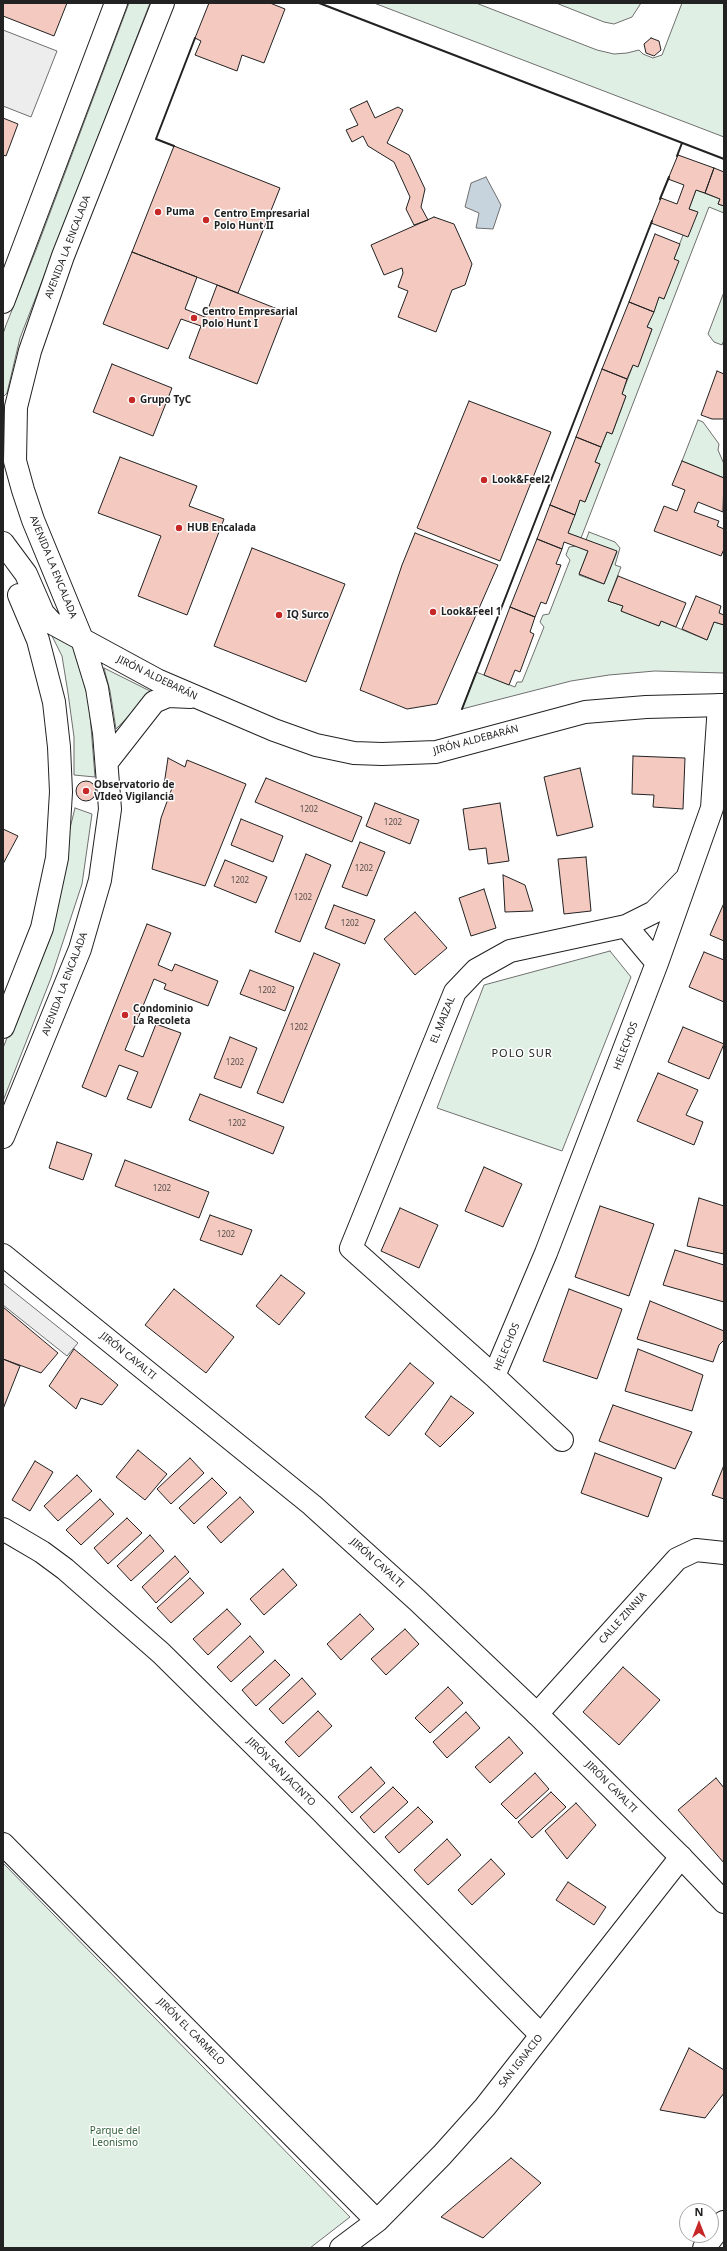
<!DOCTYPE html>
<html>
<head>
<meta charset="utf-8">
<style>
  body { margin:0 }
  #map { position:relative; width:727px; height:2251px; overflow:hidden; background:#fff; font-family:"Noto Sans",sans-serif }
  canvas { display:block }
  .frame { position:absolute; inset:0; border:4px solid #222; pointer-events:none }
  .north { position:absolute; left:679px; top:2203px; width:40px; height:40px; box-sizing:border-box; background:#fff; border:1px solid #a7a7a7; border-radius:50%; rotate:0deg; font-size:11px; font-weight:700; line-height:16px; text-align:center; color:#222 }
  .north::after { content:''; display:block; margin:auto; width:14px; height:18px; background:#c62828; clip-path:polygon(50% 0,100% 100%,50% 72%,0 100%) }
</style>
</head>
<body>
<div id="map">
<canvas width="727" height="2251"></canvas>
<div class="frame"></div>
<div class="north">N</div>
</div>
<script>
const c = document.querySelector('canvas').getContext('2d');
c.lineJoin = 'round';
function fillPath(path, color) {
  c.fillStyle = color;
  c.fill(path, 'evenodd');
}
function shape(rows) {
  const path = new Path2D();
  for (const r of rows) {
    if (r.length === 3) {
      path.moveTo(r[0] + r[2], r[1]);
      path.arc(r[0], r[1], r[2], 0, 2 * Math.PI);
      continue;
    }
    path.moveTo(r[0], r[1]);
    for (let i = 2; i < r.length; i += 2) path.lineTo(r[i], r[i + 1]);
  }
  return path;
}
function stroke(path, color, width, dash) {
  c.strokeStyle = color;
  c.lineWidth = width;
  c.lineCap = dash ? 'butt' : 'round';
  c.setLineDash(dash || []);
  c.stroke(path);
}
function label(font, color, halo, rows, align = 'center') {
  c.font = font + ' "Noto Sans",sans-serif';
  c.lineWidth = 3;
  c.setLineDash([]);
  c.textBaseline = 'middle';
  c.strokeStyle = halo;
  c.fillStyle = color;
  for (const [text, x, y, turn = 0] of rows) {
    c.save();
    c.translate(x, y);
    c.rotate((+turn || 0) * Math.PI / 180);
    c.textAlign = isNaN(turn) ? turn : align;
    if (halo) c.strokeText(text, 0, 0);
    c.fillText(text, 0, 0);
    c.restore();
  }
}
const green = shape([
  [129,3,150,3,20,338,7,393,3,397,3,334,6,325,36,250,129,3],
  [374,3,476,3,597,50,614,54,627,53,639,50,643,54,653,58,662,55,682,3,724,3,724,137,374,3],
  [556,3,641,3,632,17,614,24,604,22,556,3],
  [696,190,720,199,718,204,724,206,724,213,709,207,581,538,568,533,580,500,585,502,600,464,595,462,607,432,612,434,626,396,622,394,633,365,638,366,652,329,647,327,659,297,664,299,674,259,683,235,697,212,689,209,696,190],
  [724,292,724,340,722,345,714,342,708,334,724,292],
  [698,420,703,422,719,444,718,450,724,464,724,478,682,461,698,420],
  [589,532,615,542,620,548,615,565,621,567,608,601,623,606,621,611,659,626,661,621,707,640,714,622,724,625,724,673,655,671,609,675,571,681,462,709,476,672,515,687,517,682,522,682,544,627,540,622,543,615,549,614,570,560,566,555,569,547,576,546,588,551,579,575,604,584,617,552,586,540,589,532],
  [48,628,72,637,89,702,95,777,74,775,74,737,68,693,62,656,48,628],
  [104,668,152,692,116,729,110,691,104,668],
  [75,808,92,814,82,884,51,978,3,1101,3,1048,36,965,75,808],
  [610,951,631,977,562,1151,437,1108,484,985,610,951],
  [3,1863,350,2217,310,2248,3,2248,3,1863]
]);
const parking = shape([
  [3,30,57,51,31,117,3,106,3,30],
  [3,1283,78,1343,67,1356,3,1305,3,1283]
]);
const water = shape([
  [486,177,501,205,493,229,476,228,479,213,465,207,471,183,486,177]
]);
const building = shape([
  [3,3,67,3,54,36,3,16,3,3],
  [209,3,270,3,285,9,264,63,242,55,237,71,195,55,201,41,195,38,209,3],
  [651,38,659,41,661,50,654,56,646,53,644,44,651,38],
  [367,101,375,118,398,107,403,110,387,143,409,155,425,189,421,207,428,220,414,225,406,209,410,197,394,162,368,146,363,136,352,142,346,130,358,125,350,109,367,101],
  [3,118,18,124,6,156,3,155,3,118],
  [174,146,280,188,238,293,132,252,174,146],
  [678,155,714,168,705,193,696,190,689,209,698,212,688,237,651,223,661,198,677,204,684,185,668,179,678,155],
  [714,168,724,172,724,206,718,204,720,199,705,193,714,168],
  [434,217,454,224,472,264,465,285,452,290,436,332,398,317,408,291,398,287,403,273,402,268,384,275,371,245,434,217],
  [655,234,680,244,674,259,679,261,664,299,659,297,654,312,629,302,655,234],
  [132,252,197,277,185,309,205,317,217,285,285,312,257,384,189,358,201,326,181,319,168,349,103,324,132,252],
  [629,302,654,312,647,327,652,329,638,367,633,365,627,379,602,369,629,302],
  [112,364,172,388,153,436,93,412,112,364],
  [602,369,627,379,622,394,626,396,612,434,607,432,601,447,576,437,602,369],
  [717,371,724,374,724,419,712,419,701,415,717,371],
  [469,401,551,432,500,561,417,528,469,401],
  [576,437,601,447,595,462,600,464,585,502,580,500,575,515,550,505,576,437],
  [120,457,197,486,189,506,224,519,187,615,138,596,161,536,98,513,120,457],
  [682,461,724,478,723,512,698,502,694,512,719,521,717,526,724,529,724,549,721,556,654,531,664,506,677,511,685,490,672,485,682,461],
  [550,505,575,515,568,533,617,551,604,584,579,574,588,551,564,542,562,549,537,539,550,505],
  [415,533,498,565,437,704,407,709,360,690,402,565,415,533],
  [537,539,562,549,556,564,561,565,546,604,541,602,535,617,510,607,537,539],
  [252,548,345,584,306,682,214,646,252,548],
  [618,576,686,603,676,627,661,621,659,626,621,611,623,606,608,601,618,576],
  [696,596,721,606,719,613,724,615,724,625,714,622,707,640,682,629,696,596],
  [510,607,535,617,530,632,534,634,520,672,515,670,509,685,484,675,510,607],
  [633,756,685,758,683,809,653,807,654,795,632,794,633,756],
  [168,758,185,767,187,760,246,784,205,886,152,869,161,818,172,788,164,785,168,758],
  [580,768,593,827,557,836,544,777,580,768],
  [266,778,362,817,352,842,255,802,266,778],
  [86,791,10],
  [375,803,419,820,410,844,366,826,375,803],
  [500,803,509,861,488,864,486,848,469,850,463,809,500,803],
  [241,819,283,836,273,862,231,845,241,819],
  [3,829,18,836,3,864,3,829],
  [360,842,385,852,367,896,342,887,360,842],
  [306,854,331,865,300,942,275,932,306,854],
  [586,857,591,911,564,914,558,859,586,857],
  [225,860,267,877,256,903,214,886,225,860],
  [503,875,525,885,533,911,505,912,503,875],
  [484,889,496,928,471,936,459,898,484,889],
  [724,903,724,941,710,935,724,903],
  [334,905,375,920,365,944,325,928,334,905],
  [415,912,447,948,415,975,384,939,415,912],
  [147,924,171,933,158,965,172,971,175,964,218,981,208,1006,164,989,166,984,154,979,125,1050,143,1057,156,1024,181,1033,151,1108,127,1099,138,1072,119,1065,106,1097,82,1087,147,924],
  [704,952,724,960,724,1002,689,987,704,952],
  [314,953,340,964,283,1103,257,1093,314,953],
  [250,970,294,987,285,1011,240,994,250,970],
  [683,1027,724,1044,709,1079,668,1062,683,1027],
  [230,1037,257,1048,241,1088,214,1078,230,1037],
  [658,1073,698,1090,686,1115,703,1122,694,1145,637,1121,658,1073],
  [200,1094,284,1127,273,1154,189,1120,200,1094],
  [57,1142,92,1154,83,1180,49,1168,57,1142],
  [125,1160,209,1192,199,1218,115,1186,125,1160],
  [484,1167,522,1184,503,1227,465,1211,484,1167],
  [699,1198,724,1206,724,1254,687,1246,699,1198],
  [600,1206,654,1224,629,1296,575,1277,600,1206],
  [400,1208,438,1225,419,1268,381,1251,400,1208],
  [210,1215,252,1230,242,1255,200,1240,210,1215],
  [675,1250,724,1265,724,1302,663,1285,675,1250],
  [281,1275,305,1293,279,1325,256,1306,281,1275],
  [174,1289,234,1337,206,1373,145,1325,174,1289],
  [569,1289,622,1309,597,1379,543,1361,569,1289],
  [650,1301,724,1331,724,1340,719,1345,713,1362,637,1339,650,1301],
  [3,1307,58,1353,41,1373,3,1359,3,1307],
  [74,1349,118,1385,102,1405,81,1398,76,1409,49,1386,74,1349],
  [638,1349,703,1375,692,1411,625,1391,638,1349],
  [3,1359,20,1366,3,1409,3,1359],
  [410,1363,434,1383,389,1436,365,1417,410,1363],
  [451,1396,474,1413,440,1447,425,1434,451,1396],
  [613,1405,692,1432,675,1469,599,1441,613,1405],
  [138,1450,167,1474,145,1500,116,1477,138,1450],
  [595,1453,662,1478,648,1517,581,1493,595,1453],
  [190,1458,204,1473,171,1504,157,1489,190,1458],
  [35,1461,53,1472,30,1511,12,1500,35,1461],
  [724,1465,724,1499,712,1495,724,1465],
  [77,1475,92,1491,58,1521,44,1506,77,1475],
  [212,1478,227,1493,194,1524,179,1508,212,1478],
  [240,1497,254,1512,221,1543,207,1527,240,1497],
  [100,1499,114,1514,81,1545,66,1530,100,1499],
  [127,1518,142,1533,108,1564,94,1548,127,1518],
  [150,1535,164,1551,131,1581,117,1566,150,1535],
  [175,1556,189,1572,156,1603,142,1587,175,1556],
  [283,1569,297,1585,264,1615,250,1599,283,1569],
  [190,1578,204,1593,171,1623,157,1608,190,1578],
  [227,1609,241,1624,208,1655,193,1639,227,1609],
  [360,1614,374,1629,341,1660,327,1644,360,1614],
  [405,1629,419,1644,386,1675,371,1659,405,1629],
  [250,1636,264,1652,231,1682,217,1667,250,1636],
  [275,1660,290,1675,256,1706,242,1690,275,1660],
  [623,1667,660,1700,619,1745,583,1712,623,1667],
  [302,1678,316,1694,283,1724,269,1709,302,1678],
  [448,1687,463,1703,430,1733,415,1718,448,1687],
  [318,1711,332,1726,299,1757,285,1742,318,1711],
  [466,1712,480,1728,447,1758,433,1742,466,1712],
  [509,1737,523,1753,490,1783,475,1767,509,1737],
  [371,1767,385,1783,352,1813,338,1797,371,1767],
  [535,1773,549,1789,516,1819,501,1804,535,1773],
  [716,1778,724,1788,724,1863,678,1810,716,1778],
  [393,1787,408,1802,374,1833,360,1817,393,1787],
  [551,1792,566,1807,532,1838,518,1822,551,1792],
  [576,1803,596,1825,567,1859,545,1831,576,1803],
  [418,1807,433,1822,399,1853,385,1837,418,1807],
  [447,1839,461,1855,428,1885,414,1870,447,1839],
  [491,1859,505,1874,472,1905,458,1890,491,1859],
  [568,1882,606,1907,594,1925,556,1900,568,1882],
  [689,2048,724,2070,724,2093,705,2118,660,2110,689,2048],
  [511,2158,541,2183,483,2238,441,2217,511,2158]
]);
const street = shape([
  [626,926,657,963],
  [494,1376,546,1253,597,1120,657,963,712,808,719,705],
  [562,1440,494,1376,351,1248,455,992,476,970,510,951,626,926,654,912,685,880],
  [3,1529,42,1552,65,1569,161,1653,321,1811,541,2035],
  [537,1714,677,1559,696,1550,724,1553],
  [3,1844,377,2221],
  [341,2248,377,2221,442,2155,485,2107,681,1857]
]);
const secondary = shape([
  [3,302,116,3],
  [3,543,26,574,43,613,52,623,157,680,274,730,316,745,354,753,382,754,436,752,585,712,646,707,724,705],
  [107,762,154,702,168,696,191,697],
  [3,1027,42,928,57,858,61,792,59,747,54,702,38,640,19,595],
  [3,1137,80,949,100,880,110,809,104,733,97,688,82,639,33,520,23,490,15,461,16,407,30,351,63,256,163,3],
  [3,1255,312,1505,417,1600,537,1714,681,1857,724,1902],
  [704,2248,724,2222]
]);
const wall = shape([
  [319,3,724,159],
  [174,146,156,139,195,38],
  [677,156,682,143],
  [660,199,669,177],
  [462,709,652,221]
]);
const markers = [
  [158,212,4,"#c62828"],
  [206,220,4,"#c62828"],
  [194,318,4,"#c62828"],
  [132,400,4,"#c62828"],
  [484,480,4,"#c62828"],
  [179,528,4,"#c62828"],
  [433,612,4,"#c62828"],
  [279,615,4,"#c62828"],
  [86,791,4,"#c62828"],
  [125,1015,4,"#c62828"]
];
const numberNames = [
  ["1202",309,810],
  ["1202",393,823],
  ["1202",364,869],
  ["1202",240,881],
  ["1202",303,898],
  ["1202",350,924],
  ["1202",267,991],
  ["1202",299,1028],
  ["1202",235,1063],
  ["1202",237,1124],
  ["1202",162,1189],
  ["1202",226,1235]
];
const poiNames = [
  ["Puma",166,212],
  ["Centro Empresarial",214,214],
  ["Polo Hunt II",214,226],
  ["Centro Empresarial",202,312],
  ["Polo Hunt I",202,324],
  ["Grupo TyC",140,400],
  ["Look&Feel2",492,480],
  ["HUB Encalada",187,528],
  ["Look&Feel 1",441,612],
  ["IQ Surco",287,615],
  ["Observatorio de",94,785],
  ["VIdeo Vigilancia",94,797],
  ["Condominio",133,1009],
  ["La Recoleta",133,1021]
];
const streetNames = [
  ["AVENIDA LA ENCALADA",68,247,-69],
  ["AVENIDA LA ENCALADA",53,567,68],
  ["JIRÓN ALDEBARÁN",157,678,26],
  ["JIRÓN ALDEBARÁN",476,740,-15],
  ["AVENIDA LA ENCALADA",65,984,-69],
  ["EL MAIZAL",443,1020,-68],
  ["HELECHOS",626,1046,-69],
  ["HELECHOS",507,1347,-67],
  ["JIRÓN CAYALTI",128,1356,39],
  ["JIRÓN CAYALTI",377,1563,42],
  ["CALLE ZINNIA",623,1618,-48],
  ["JIRÓN SAN JACINTO",281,1772,45],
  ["JIRÓN CAYALTI",611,1787,45],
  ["JIRÓN EL CARMELO",191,2032,45],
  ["SAN IGNACIO",521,2061,-52]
];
const parkNames = [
  ["Parque del",115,2131],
  ["Leonismo",115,2143]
];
const neighbourhoodNames = [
  ["POLO SUR",522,1054]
];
fillPath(green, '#e0efe3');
stroke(green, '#6f6f6f', 1);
fillPath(parking, '#ededed');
stroke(parking, '#6f6f6f', 1);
fillPath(water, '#c7d3dd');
stroke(water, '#6f6f6f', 1);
fillPath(building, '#f3c9c0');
stroke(building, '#222', 1);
stroke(street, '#222', 24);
stroke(secondary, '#222', 24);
stroke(street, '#fff', 22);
stroke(secondary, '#fff', 22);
stroke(wall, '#222', 2);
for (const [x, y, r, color] of markers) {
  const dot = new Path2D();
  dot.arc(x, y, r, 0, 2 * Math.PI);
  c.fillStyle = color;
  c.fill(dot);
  stroke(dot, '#fff', 1.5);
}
label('8px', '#564c4a', null, numberNames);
label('bold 10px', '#222', '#fff', poiNames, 'left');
label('10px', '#222', '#fff', streetNames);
label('10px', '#2f5e38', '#fff', parkNames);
c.letterSpacing = '1px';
label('11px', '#222', '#fff', neighbourhoodNames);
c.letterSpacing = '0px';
</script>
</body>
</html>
